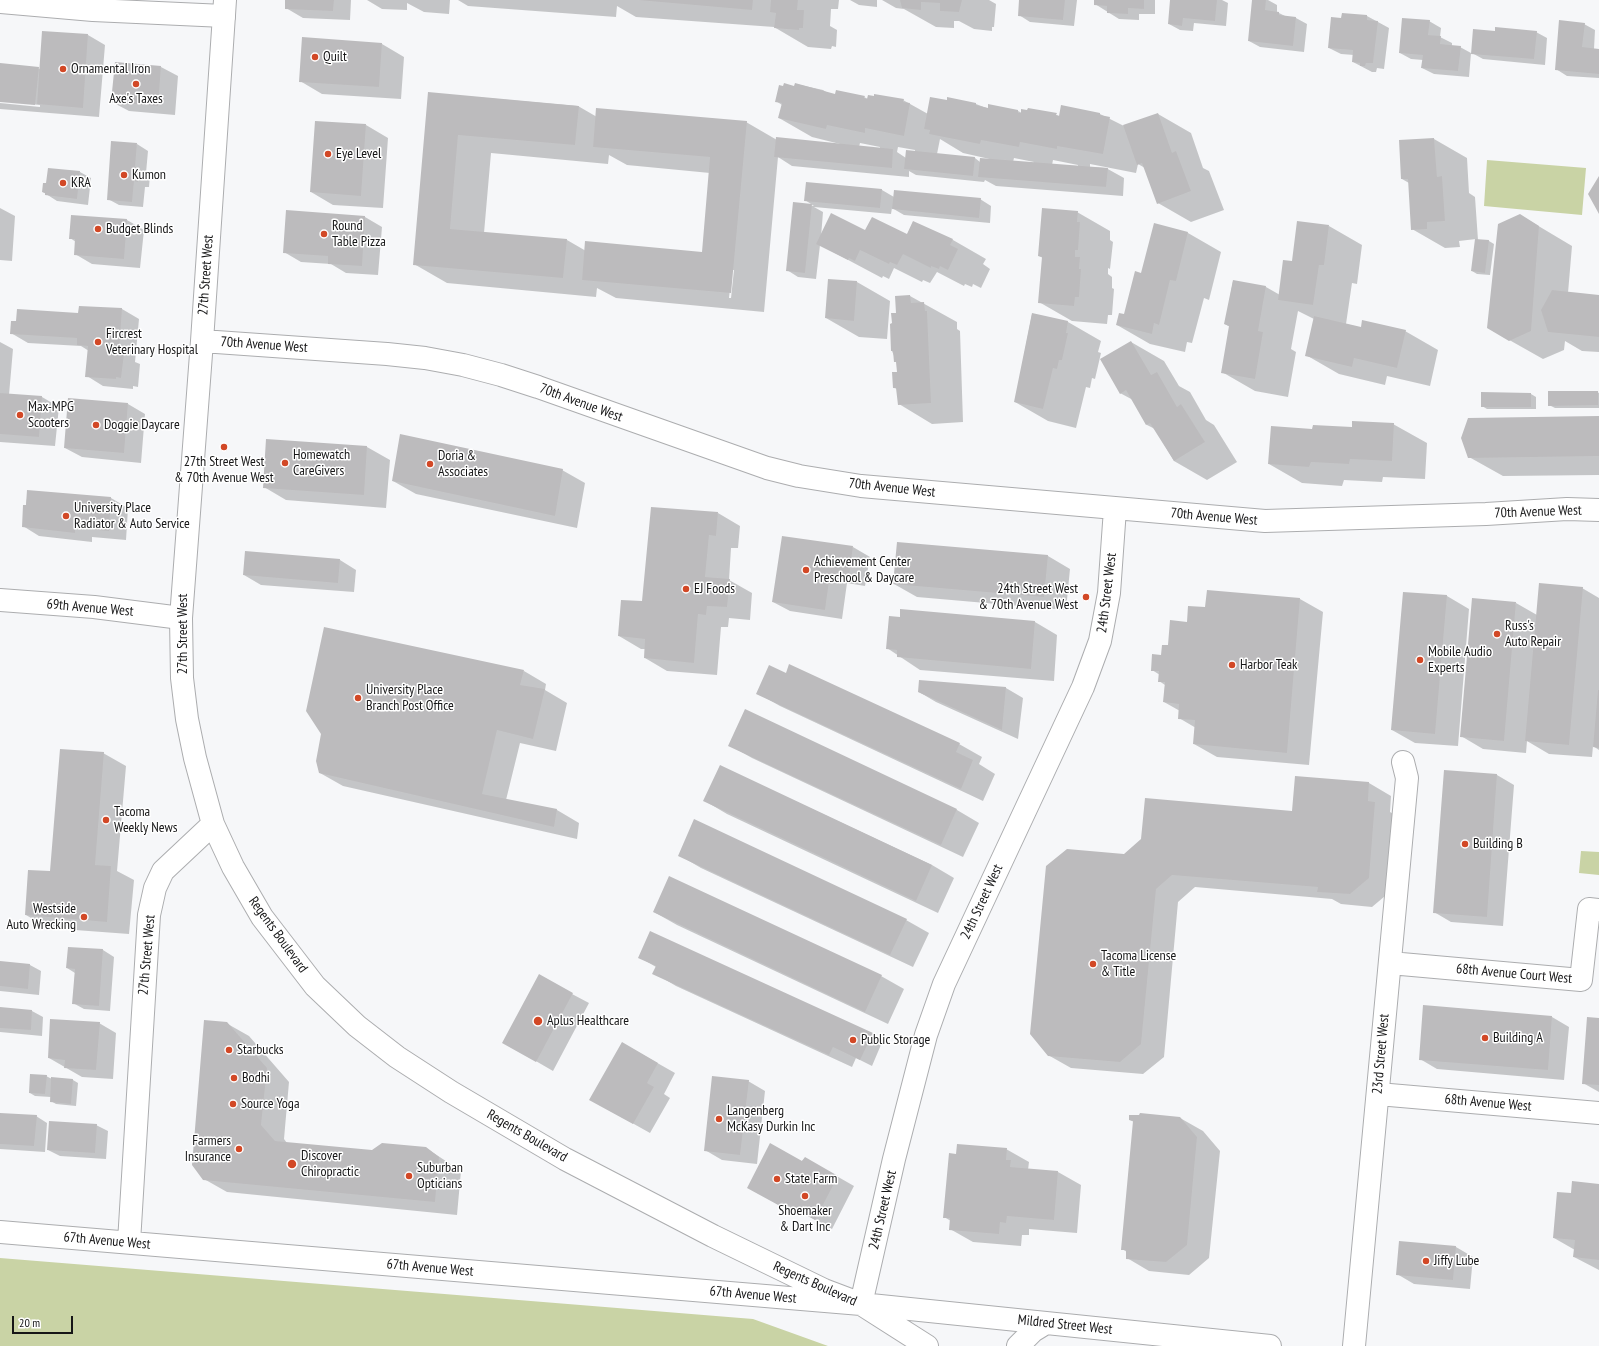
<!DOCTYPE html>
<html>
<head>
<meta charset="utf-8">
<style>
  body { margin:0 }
  #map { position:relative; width:1599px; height:1346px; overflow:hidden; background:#f6f7f9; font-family:"PT Sans Narrow",sans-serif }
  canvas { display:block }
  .scale { position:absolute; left:12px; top:1316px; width:61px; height:18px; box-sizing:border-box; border:2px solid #161617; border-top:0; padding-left:5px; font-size:12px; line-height:14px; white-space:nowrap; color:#161617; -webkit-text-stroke:3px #fff; paint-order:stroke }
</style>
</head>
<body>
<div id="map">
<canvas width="1599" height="1346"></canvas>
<div class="scale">20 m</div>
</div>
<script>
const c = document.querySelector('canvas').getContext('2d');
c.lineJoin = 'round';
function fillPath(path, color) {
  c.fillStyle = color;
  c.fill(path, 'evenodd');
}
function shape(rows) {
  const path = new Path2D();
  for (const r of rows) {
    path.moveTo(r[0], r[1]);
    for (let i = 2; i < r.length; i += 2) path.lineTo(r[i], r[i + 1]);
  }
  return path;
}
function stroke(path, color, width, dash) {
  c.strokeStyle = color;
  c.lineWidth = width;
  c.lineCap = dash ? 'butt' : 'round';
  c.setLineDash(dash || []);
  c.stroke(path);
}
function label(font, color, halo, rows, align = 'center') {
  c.font = font + ' "PT Sans Narrow",sans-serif';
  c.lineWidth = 3;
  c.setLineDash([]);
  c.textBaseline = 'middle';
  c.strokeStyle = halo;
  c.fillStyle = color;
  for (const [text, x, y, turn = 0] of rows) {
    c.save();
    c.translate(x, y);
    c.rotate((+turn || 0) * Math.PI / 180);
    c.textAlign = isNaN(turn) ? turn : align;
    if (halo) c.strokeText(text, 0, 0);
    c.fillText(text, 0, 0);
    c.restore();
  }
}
const green = shape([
  [1487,160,1586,168,1582,215,1484,206],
  [1581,851,1599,852,1599,875,1579,873],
  [0,1258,753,1319,828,1346,0,1346]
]);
const shadow = shape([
  [286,0,351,0,350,20,303,18,286,8],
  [367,0,450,0,449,14,424,12,407,3,407,10,382,9],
  [458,0,839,0,838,9,831,9,830,26,837,30,836,47,832,46,831,49,808,47,774,27,636,17,617,6,616,17,468,6],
  [850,0,877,0,877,7,859,5],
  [882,0,989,0,996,4,994,27,992,27,992,31,974,29,959,21,954,21,954,28,936,27,904,9,896,8],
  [1020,0,1077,0,1074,26,1030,22,1019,15],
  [1095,0,1155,0,1155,14,1139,14,1139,20,1119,19,1095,4],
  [1171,0,1222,0,1228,3,1226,26,1194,23,1193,31,1180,30,1169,24],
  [1253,0,1268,0,1277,5,1277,12,1287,17,1296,18,1307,24,1304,52,1260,47,1249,41],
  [1367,16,1389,28,1384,69,1377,68,1376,72,1372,72,1353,62,1354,55,1341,54,1329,48,1342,19],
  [1429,21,1441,28,1440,37,1452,43,1452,46,1460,47,1471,53,1469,77,1434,74,1422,68,1423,60,1411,59,1400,53],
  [1584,24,1595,30,1594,49,1599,50,1599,78,1567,76,1556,69],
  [1496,32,1536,32,1547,38,1545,65,1483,59,1472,53],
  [88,35,105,45,99,117,0,109,0,103,40,107,40,105,0,101,0,64,41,69],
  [382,44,404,57,401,99,322,94,300,81],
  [161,67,178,76,175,115,129,111,112,102],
  [796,84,823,90,829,94,864,97,868,99,903,100,928,114,976,104,989,109,1018,111,1022,113,1028,111,1028,109,1060,116,1100,114,1124,126,1158,114,1191,133,1203,168,1209,171,1224,210,1191,222,1158,203,1145,168,1138,164,1136,173,1090,164,1090,167,1106,168,1124,178,1123,196,996,186,985,180,984,182,916,175,909,171,909,177,792,166,778,157,764,312,616,298,597,288,596,297,447,283,414,264,429,93,578,106,597,117,746,122,777,140,844,145,812,137,779,118,782,105,776,101,795,87],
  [940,139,963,153,994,160,980,162,975,158,937,154],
  [860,143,880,147,880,149,859,147],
  [898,147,915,150,915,152,906,158,897,152],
  [491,153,608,164,609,155,627,165,710,173,703,253,586,251,567,240,484,233],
  [1014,158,1034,162,1033,163,1013,162],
  [1053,160,1078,165,1078,166,1052,165],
  [732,270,734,270,731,298,729,298],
  [366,125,388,138,383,208,333,205,311,192],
  [1434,139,1467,158,1469,193,1475,197,1478,240,1489,241,1494,244,1490,275,1477,274,1472,271,1476,239,1459,241,1460,247,1445,248,1412,229,1409,183,1402,179],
  [137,144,148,151,146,173,150,175,149,187,145,187,143,207,119,205,108,199],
  [80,172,91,178,88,205,57,201,43,192],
  [882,190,894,197,980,199,991,206,990,223,904,215,892,208,891,214,814,207,823,212,821,237,866,232,907,235,913,222,953,240,986,259,983,264,990,269,981,288,973,284,972,287,965,284,964,286,937,272,930,283,923,280,922,282,894,268,889,279,883,276,882,278,820,245,816,279,798,277,787,270,794,204,814,206,805,200],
  [0,208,15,216,12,261,0,260],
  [287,211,365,217,382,227,378,275,346,273,331,264,301,262,284,252],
  [1077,212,1110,231,1110,240,1113,242,1110,269,1108,268,1108,274,1112,277,1112,288,1114,289,1112,315,1108,315,1107,324,1072,321,1039,302,1043,258,1039,256],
  [1520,215,1572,246,1568,293,1599,296,1599,352,1582,351,1565,341,1564,350,1543,359,1488,328],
  [127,220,144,230,140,268,92,264,75,254,76,242,70,238],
  [1155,225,1188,233,1221,252,1209,300,1204,298,1192,343,1187,342,1185,352,1150,344,1117,325,1125,315,1142,274],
  [1329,226,1362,245,1357,284,1352,283,1346,324,1362,328,1405,331,1438,350,1430,386,1387,376,1385,385,1339,374,1306,355,1314,319,1298,311,1291,349,1296,352,1288,397,1255,391,1222,372,1230,327,1225,324,1233,281,1266,287,1280,295,1293,262],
  [829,280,857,282,890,301,887,339,859,337,826,318],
  [910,296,957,322,957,329,960,331,963,422,932,424,899,404,898,389,894,388,898,373,897,363,892,351,893,324,897,314],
  [80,307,122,309,139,319,135,362,140,364,138,387,133,386,133,389,103,386,87,376,89,351,81,346,28,343,11,333,79,314],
  [1032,314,1068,322,1101,341,1098,352,1101,353,1095,379,1092,378,1090,388,1086,387,1076,428,1048,421,1015,402],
  [0,342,13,349,9,395,42,397,59,407,55,446,0,442],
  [1131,342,1164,361,1179,386,1190,392,1206,420,1214,425,1237,462,1207,480,1174,461,1155,429,1147,425,1133,400,1120,393],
  [1597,392,1599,393,1599,408,1555,408,1549,405],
  [1531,394,1536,397,1536,409,1487,409,1482,406],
  [128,404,145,414,141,463,82,457,65,448],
  [1599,417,1599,475,1503,476,1469,457],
  [1393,424,1427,443,1425,479,1383,477,1382,482,1344,480,1342,486,1302,483,1269,464,1313,430],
  [267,440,367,447,390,460,386,508,286,500,264,487],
  [562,470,585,483,577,528,416,494,393,481],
  [28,491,111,498,128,508,126,540,92,537,92,542,39,536,23,526],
  [718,513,740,526,738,548,731,548,729,580,752,593,750,620,729,618,728,627,721,627,717,675,667,671,645,658,646,649,641,649,619,636],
  [853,547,870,557,865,586,847,583,842,619,790,611,773,602],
  [1048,556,1070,569,1066,610,917,597,894,584],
  [340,560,356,570,354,592,261,585,244,575],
  [1582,588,1599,598,1599,750,1593,746,1592,757,1549,754,1527,741,1526,753,1483,749,1461,736,1516,603,1537,615],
  [1208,591,1300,599,1323,612,1309,765,1217,757,1194,744,1196,728,1179,718,1180,711,1164,702,1165,685,1159,681,1160,675,1152,670,1187,623,1206,608],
  [1404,593,1447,596,1469,609,1458,746,1415,743,1392,730],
  [901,610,1035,622,1057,635,1054,681,920,670,887,648,901,618],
  [524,671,546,684,545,690,567,703,556,751,520,743,506,800,557,810,579,823,577,839,343,786,320,773],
  [1006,688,1023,698,1018,739,936,702,919,692],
  [757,693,959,744,982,757,979,764,995,774,983,801,780,706],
  [729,745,957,810,979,823,963,857,752,758],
  [103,753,126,766,117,871,134,880,129,934,48,928,26,915,51,872],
  [720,766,932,865,954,878,938,913,727,814,705,801],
  [1445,771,1497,775,1514,785,1503,926,1451,922,1434,912],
  [1369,783,1391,796,1390,812,1397,816,1391,891,1372,907,1341,904,1332,899,1195,887,1178,902,1164,1057,1143,1074,1071,1068,1048,1055,1124,855,1293,812],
  [679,855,906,920,929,933,913,967,701,868],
  [654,912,881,976,904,989,888,1024,677,925],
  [103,950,114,957,110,1011,84,1009,73,1003,75,973,67,968],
  [639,957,872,1033,883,1040,872,1066,856,1058,852,1067,676,986,654,973,656,967],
  [0,962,30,965,41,971,39,995,0,991],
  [572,994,589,1003,553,1071,503,1042],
  [0,1008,32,1011,43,1017,42,1036,0,1032],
  [1552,1017,1569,1027,1564,1080,1437,1069,1420,1059],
  [1599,1019,1599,1092,1583,1083],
  [99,1023,116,1033,113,1079,82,1077,49,1058],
  [226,1023,249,1036,289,1082,284,1139,287,1143,372,1151,426,1148,461,1171,457,1215,227,1192,204,1179],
  [622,1043,675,1073,664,1094,670,1098,650,1133,591,1100],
  [46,1076,52,1079,73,1080,78,1083,76,1106,56,1104,51,1101,51,1097,35,1096,30,1093],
  [748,1081,765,1091,757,1164,722,1160,705,1150],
  [0,1114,36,1116,47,1123,45,1152,0,1149],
  [1180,1118,1203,1131,1220,1151,1209,1258,1189,1275,1149,1271,1127,1258,1127,1252,1122,1249,1134,1122,1130,1120],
  [96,1125,108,1131,106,1159,60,1156,48,1150],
  [1006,1149,1029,1162,1028,1170,1058,1172,1081,1185,1077,1233,1029,1229,1029,1235,1022,1235,1021,1246,973,1242,950,1229,951,1221,944,1217,957,1155],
  [805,1158,854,1186,832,1229,799,1211,797,1215,765,1197],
  [1599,1185,1599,1270,1574,1257,1575,1250,1554,1238,1572,1194],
  [1456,1247,1473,1257,1470,1289,1414,1284,1397,1274]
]);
const building = shape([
  [285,0,334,0,333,11,285,9],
  [638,0,753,0,752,10],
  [771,0,798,0,797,10,804,10,803,28,799,28,799,30,774,28,776,13,770,12],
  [900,0,962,0,959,12,940,11,940,3,921,2,921,10,902,8],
  [1019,0,1065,0,1063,20,1018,16],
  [1094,0,1144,0,1144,9,1128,8,1128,14,1107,13,1107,6,1094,5],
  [1170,0,1217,0,1215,21,1183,18,1182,26,1168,24],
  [1252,0,1266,0,1265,10,1279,12,1279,15,1296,17,1293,46,1248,41],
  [1342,13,1367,15,1367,20,1378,21,1373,63,1366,63,1365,66,1360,66,1360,63,1352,62,1353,50,1328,48,1331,17,1341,18],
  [1402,18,1430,20,1428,35,1441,36,1440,44,1461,46,1458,71,1421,68,1423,55,1399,53],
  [1559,20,1585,23,1582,47,1599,49,1599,74,1555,70],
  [1495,27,1537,31,1534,59,1471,54,1473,29,1495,31],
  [42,31,88,34,83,108,37,104],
  [302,37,382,43,379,87,299,82],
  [115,62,161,66,158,106,111,102],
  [0,63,39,67,35,105,0,102],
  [784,83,794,86,795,83,835,94,836,90,865,96,864,98,867,99,868,95,874,96,874,94,904,99,903,102,910,103,904,136,865,128,865,133,827,125,826,129,778,118,782,103,775,102,779,85,783,86],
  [428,92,579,106,575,145,458,135,450,229,567,239,563,278,413,265],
  [930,97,947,100,947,97,976,103,976,105,988,108,988,104,1018,110,1018,113,1021,113,1021,109,1027,110,1028,108,1057,113,1056,115,1059,116,1061,105,1100,113,1100,115,1110,117,1103,154,1057,146,1057,149,1020,142,1019,147,981,140,980,144,929,134,930,130,924,129],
  [596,108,747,121,731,293,582,280,585,241,702,252,710,157,593,147],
  [1158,113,1172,153,1176,151,1191,191,1157,204,1142,163,1137,165,1123,125],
  [315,121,366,124,361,196,310,192],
  [776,137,893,149,892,168,774,157],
  [1434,138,1437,177,1442,176,1445,221,1427,222,1427,229,1411,230,1408,179,1401,179,1399,140],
  [111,141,137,143,135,167,139,168,138,182,134,181,132,202,107,200],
  [906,150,975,157,973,176,904,169],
  [980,158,1108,168,1106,187,978,177],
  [48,168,80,171,77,199,45,195,45,193,42,192,43,183,46,183],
  [1599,176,1599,214,1588,194],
  [806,182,882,189,880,208,804,201],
  [894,190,981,198,979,218,892,209],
  [793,202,812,204,805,273,786,271],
  [1042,208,1078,211,1077,222,1080,222,1078,250,1075,250,1075,257,1080,257,1079,269,1081,269,1079,297,1075,297,1074,306,1038,303,1042,257,1038,256],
  [286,210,365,216,362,266,328,264,328,256,283,253],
  [831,213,865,230,872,217,907,234,913,221,953,239,950,245,958,249,948,270,940,266,939,269,931,266,931,268,903,254,897,265,890,262,889,264,860,250,855,261,849,258,848,260,816,244],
  [1520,214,1539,226,1531,331,1509,341,1487,328,1498,224],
  [71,215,127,219,124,259,74,255,75,239,69,239],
  [1297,221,1329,225,1324,265,1319,265,1313,305,1278,300,1283,260,1292,261],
  [1154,223,1188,232,1176,281,1170,280,1159,325,1154,323,1152,334,1116,325,1119,313,1124,314,1135,271,1141,273],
  [1475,239,1489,240,1485,273,1471,271],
  [828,279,857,281,854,321,825,318],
  [1233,280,1266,286,1258,331,1263,332,1255,379,1221,373,1229,326,1224,324],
  [1552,290,1599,295,1599,337,1548,332,1541,310],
  [910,295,911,303,924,302,925,311,927,311,931,403,898,405,896,388,893,388,892,372,897,372,896,362,894,362,893,351,891,351,890,324,892,323,891,313,896,313,895,296],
  [79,306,122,308,119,353,124,354,121,378,116,377,116,379,85,377,88,346,77,345,77,338,10,334,11,321,16,321,17,309,78,313],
  [1032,313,1068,321,1066,333,1068,333,1062,360,1059,360,1057,369,1053,368,1043,409,1014,402],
  [1314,316,1361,327,1362,320,1406,330,1397,368,1354,358,1352,367,1305,356],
  [1131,341,1151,375,1157,372,1177,407,1181,404,1205,442,1174,461,1150,423,1146,425,1126,390,1120,394,1100,359],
  [1548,391,1598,391,1598,405,1548,406],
  [1481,392,1531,393,1531,407,1481,407],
  [0,393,42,396,39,437,0,434],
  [68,398,128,403,124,453,64,448],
  [1599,416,1599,456,1468,458,1461,438,1468,418],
  [1352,421,1394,423,1392,461,1350,459,1349,464,1311,462,1309,467,1268,464,1271,426,1312,429,1313,425,1352,427],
  [400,434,563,469,555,516,392,481],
  [266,439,367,446,364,495,263,488],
  [27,490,111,497,109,531,75,528,75,533,22,527,23,505,26,505],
  [651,507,718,512,716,536,709,535,705,577,730,579,727,607,707,606,706,615,698,614,694,663,644,658,645,639,618,636,621,600,642,601],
  [782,536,853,546,849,577,830,574,825,610,772,602],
  [897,542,1048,555,1044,597,893,584],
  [245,551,340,559,338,583,243,575],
  [1539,583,1583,587,1569,745,1525,741],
  [1207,590,1300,598,1287,753,1193,744,1195,720,1178,719,1179,704,1163,702,1165,682,1158,682,1159,671,1151,671,1152,654,1161,655,1162,645,1168,645,1170,620,1187,622,1188,606,1205,607],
  [1403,592,1447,595,1435,734,1391,730],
  [1472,598,1516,602,1504,741,1460,737],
  [900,609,1035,621,1031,669,897,657,897,650,886,649,889,616,900,617],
  [324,627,524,670,520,685,545,689,533,739,497,730,482,794,557,809,554,827,319,773,316,761,321,734,306,711],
  [789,664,960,743,956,752,973,760,961,789,756,694,769,665,786,673],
  [919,680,1006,687,1002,730,918,692],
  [1598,690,1599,690,1599,748,1593,747],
  [745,709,957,809,941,845,728,746],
  [60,749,104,752,95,865,111,866,107,922,25,915,28,870,50,871],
  [720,765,932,865,916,901,703,801],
  [1444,770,1497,774,1487,917,1433,913],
  [1295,776,1369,782,1368,801,1375,802,1369,878,1350,894,1317,892,1318,887,1172,875,1156,889,1141,1044,1120,1062,1048,1056,1030,1034,1046,866,1067,849,1124,854,1141,839,1145,798,1292,811],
  [694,819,907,919,890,955,678,856],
  [669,876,882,975,865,1012,653,912],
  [650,931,873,1033,860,1060,833,1047,829,1055,652,974,656,966,638,958],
  [68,947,103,949,99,1006,72,1004,75,969,66,968],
  [0,961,30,964,28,989,0,986],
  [539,974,573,993,536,1062,502,1043],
  [1423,1005,1552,1016,1548,1070,1419,1060],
  [0,1007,32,1010,31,1030,0,1028],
  [1587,1017,1599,1018,1599,1085,1582,1084],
  [50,1019,100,1022,96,1070,64,1068,65,1060,48,1058],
  [204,1020,227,1022,267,1068,261,1125,275,1141,372,1150,382,1143,426,1147,439,1157,435,1202,203,1180,192,1165],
  [622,1042,658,1063,647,1083,654,1087,633,1124,589,1100],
  [30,1074,47,1075,45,1094,29,1093],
  [712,1076,749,1080,740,1155,704,1151],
  [51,1077,73,1079,71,1104,50,1102],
  [0,1113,37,1115,34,1146,0,1144],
  [1140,1113,1180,1117,1197,1137,1187,1245,1166,1262,1126,1259,1126,1250,1121,1250,1133,1121,1129,1120,1129,1115,1139,1115],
  [49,1121,97,1124,95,1153,47,1150],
  [770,1143,802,1161,805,1157,838,1176,815,1220,782,1202,780,1206,747,1188],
  [957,1144,1007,1148,1006,1160,1011,1160,1010,1167,1058,1171,1054,1220,1007,1216,1006,1223,1000,1222,999,1234,949,1230,950,1218,943,1218,949,1153,956,1154],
  [1572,1181,1599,1184,1599,1260,1573,1257,1575,1240,1553,1238,1557,1192,1571,1193],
  [1399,1241,1456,1246,1453,1280,1396,1275]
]);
const street = shape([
  [0,2,93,10,224,16],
  [0,600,94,607,181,618],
  [1390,963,1581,980,1589,909,1599,910],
  [1378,1094,1599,1113],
  [1354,1346,1407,778,1403,762]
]);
const secondary = shape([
  [225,0,202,341,181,618,182,678,187,719,195,758,213,824,233,867,262,917,315,986,357,1026,397,1057,451,1092,565,1159,713,1236,824,1290,861,1304,927,1346],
  [202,341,387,354,425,358,463,365,501,375,538,387,767,468,799,476,861,486,1265,521,1486,514,1567,509,1599,510],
  [0,1232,861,1304,1270,1346],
  [129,1242,149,915,155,888,163,871,213,824],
  [861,1304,894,1159,926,1035,944,984,1083,687,1100,641,1109,593,1115,509],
  [1018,1346,1033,1331,1046,1323]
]);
const markers = [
  [315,57,4,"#d24826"],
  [63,69,4,"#d24826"],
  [136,84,4,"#d24826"],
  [328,154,4,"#d24826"],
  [124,175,4,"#d24826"],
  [63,183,4,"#d24826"],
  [98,229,4,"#d24826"],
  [324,234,4,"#d24826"],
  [98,342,4,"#d24826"],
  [20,415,4,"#d24826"],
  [96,425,4,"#d24826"],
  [224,447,4,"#d24826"],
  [285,463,4,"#d24826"],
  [430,464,4,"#d24826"],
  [66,516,4,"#d24826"],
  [806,570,4,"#d24826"],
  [686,589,4,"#d24826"],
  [1086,597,4,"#d24826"],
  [1497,634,4,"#d24826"],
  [1420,660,4,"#d24826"],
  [1232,665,4,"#d24826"],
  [358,698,4,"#d24826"],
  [106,820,4,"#d24826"],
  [1465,844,4,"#d24826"],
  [84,917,4,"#d24826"],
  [1093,964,4,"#d24826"],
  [538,1021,5,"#d24826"],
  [1485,1038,4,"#d24826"],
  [853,1040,4,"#d24826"],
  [229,1050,4,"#d24826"],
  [234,1078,4,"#d24826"],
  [233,1104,4,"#d24826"],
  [719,1119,4,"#d24826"],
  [239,1149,4,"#d24826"],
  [292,1164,5,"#d24826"],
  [409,1176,4,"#d24826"],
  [777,1179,4,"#d24826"],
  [805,1196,4,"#d24826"],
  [1426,1261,4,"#d24826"]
];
const poiNames = [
  ["Quilt",323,57],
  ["Ornamental Iron",71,69],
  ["Axe's Taxes",136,99,"center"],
  ["Eye Level",336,154],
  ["Kumon",132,175],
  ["KRA",71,183],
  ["Round",332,226],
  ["Table Pizza",332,242],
  ["Budget Blinds",106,229],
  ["Fircrest",106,334],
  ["Veterinary Hospital",106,350],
  ["Max-MPG",28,407],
  ["Scooters",28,423],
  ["Doggie Daycare",104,425],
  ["Homewatch",293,455],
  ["CareGivers",293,471],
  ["Doria &",438,456],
  ["Associates",438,472],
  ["27th Street West",224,462,"center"],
  ["& 70th Avenue West",224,478,"center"],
  ["University Place",74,508],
  ["Radiator & Auto Service",74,524],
  ["Achievement Center",814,562],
  ["Preschool & Daycare",814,578],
  ["EJ Foods",694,589],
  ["24th Street West",1078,589,"right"],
  ["& 70th Avenue West",1078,605,"right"],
  ["Russ's",1505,626],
  ["Auto Repair",1505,642],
  ["Mobile Audio",1428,652],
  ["Experts",1428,668],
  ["Harbor Teak",1240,665],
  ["University Place",366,690],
  ["Branch Post Office",366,706],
  ["Tacoma",114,812],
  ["Weekly News",114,828],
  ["Building B",1473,844],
  ["Westside",76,909,"right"],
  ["Auto Wrecking",76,925,"right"],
  ["Tacoma License",1101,956],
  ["& Title",1101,972],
  ["Aplus Healthcare",547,1021],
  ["Building A",1493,1038],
  ["Public Storage",861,1040],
  ["Starbucks",237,1050],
  ["Bodhi",242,1078],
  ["Source Yoga",241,1104],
  ["Langenberg",727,1111],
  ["McKasy Durkin Inc",727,1127],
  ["Farmers",231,1141,"right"],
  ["Insurance",231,1157,"right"],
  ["Discover",301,1156],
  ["Chiropractic",301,1172],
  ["Suburban",417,1168],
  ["Opticians",417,1184],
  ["State Farm",785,1179],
  ["Shoemaker",805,1211,"center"],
  ["& Dart Inc",805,1227,"center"],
  ["Jiffy Lube",1434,1261]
];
const streetNames = [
  ["27th Street West",206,275,-86],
  ["70th Avenue West",264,345,4],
  ["70th Avenue West",581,403,20],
  ["70th Avenue West",892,488,6],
  ["70th Avenue West",1538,512,-2],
  ["70th Avenue West",1214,517,5],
  ["24th Street West",1107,593,-83],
  ["69th Avenue West",90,608,5],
  ["27th Street West",183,634,-90],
  ["24th Street West",982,902,-65],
  ["Regents Boulevard",278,935,54],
  ["27th Street West",147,955,-85],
  ["68th Avenue Court West",1514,974,5],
  ["23rd Street West",1381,1054,-85],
  ["68th Avenue West",1488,1103,5],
  ["Regents Boulevard",527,1136,30],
  ["24th Street West",883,1210,-77],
  ["67th Avenue West",107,1241,5],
  ["67th Avenue West",430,1268,5],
  ["Regents Boulevard",815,1284,24],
  ["67th Avenue West",753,1295,5],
  ["Mildred Street West",1065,1325,6]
];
fillPath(green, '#c9d3a5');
fillPath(shadow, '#0003');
fillPath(building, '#bcbbbd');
stroke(street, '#acadaf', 24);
stroke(secondary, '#acadaf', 24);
stroke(street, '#fff', 22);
stroke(secondary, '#fff', 22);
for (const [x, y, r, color] of markers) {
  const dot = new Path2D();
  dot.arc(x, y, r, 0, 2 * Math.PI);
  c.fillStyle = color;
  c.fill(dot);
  stroke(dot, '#fff', 1.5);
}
label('14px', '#161617', '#fff', poiNames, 'left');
label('14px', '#161617', '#fff', streetNames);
</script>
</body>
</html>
